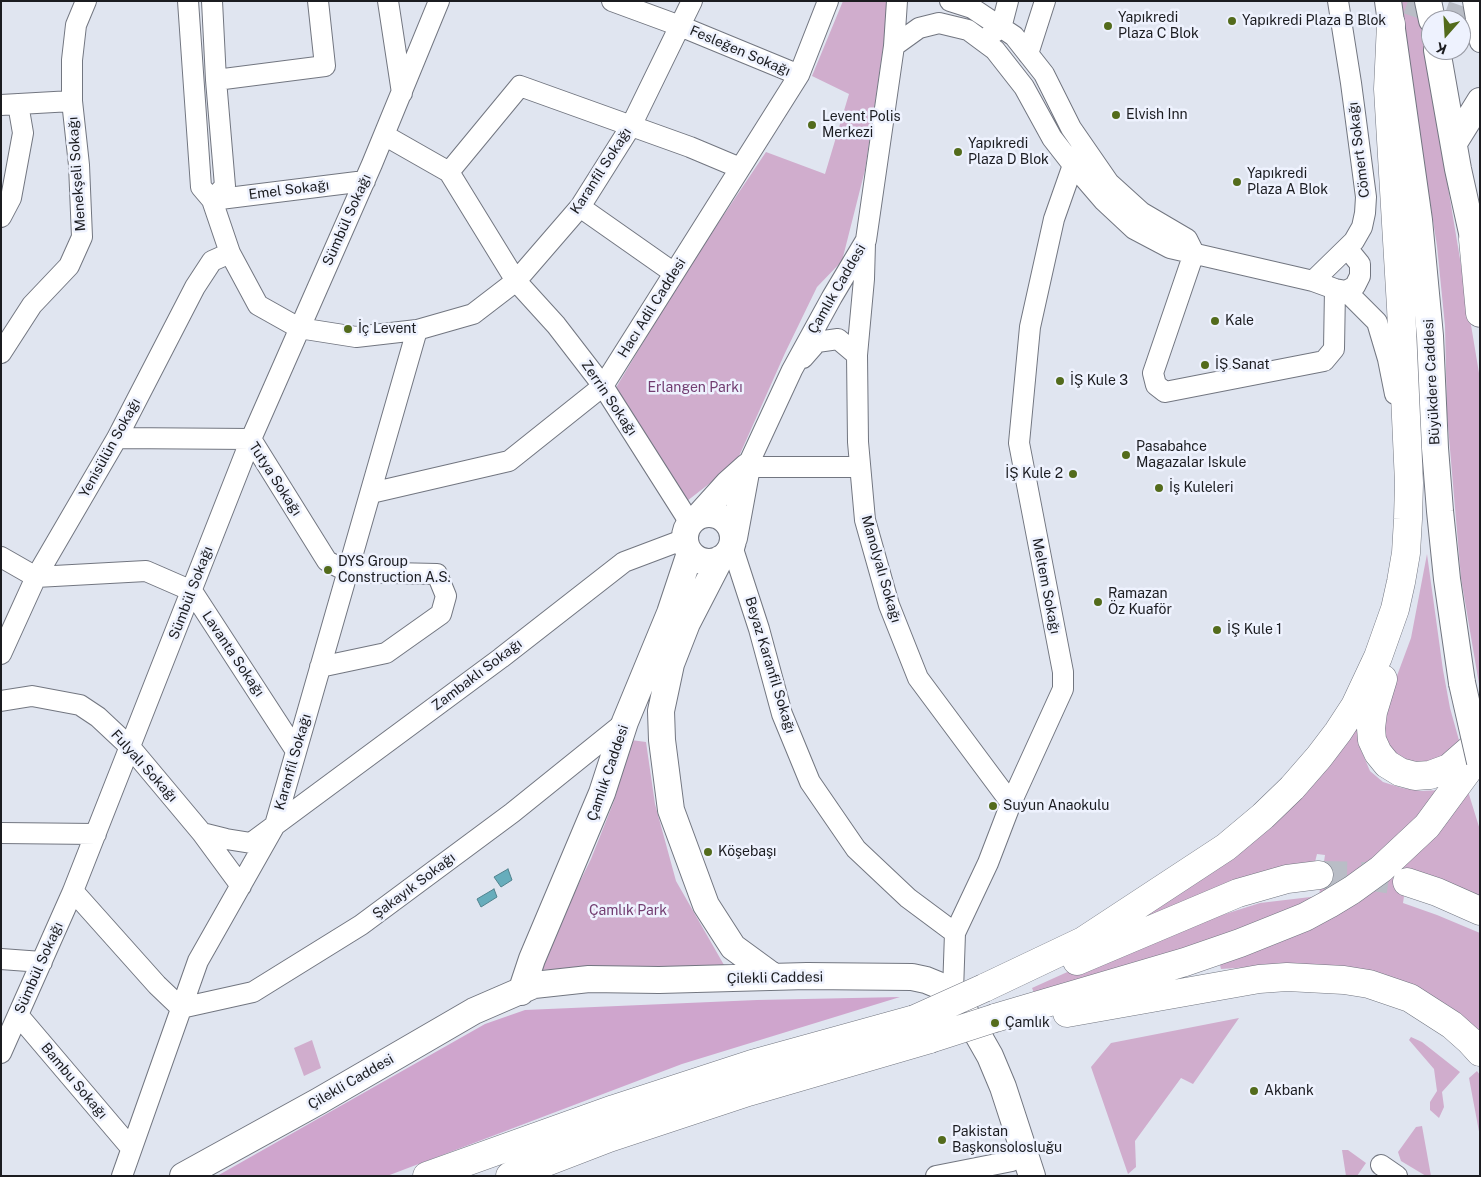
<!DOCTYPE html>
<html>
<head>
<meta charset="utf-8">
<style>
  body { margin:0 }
  #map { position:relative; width:1481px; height:1177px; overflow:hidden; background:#e0e5f0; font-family:"Public Sans",sans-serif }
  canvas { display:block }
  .frame { position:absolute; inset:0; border:2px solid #1b1c20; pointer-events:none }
  .north { position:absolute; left:1421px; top:10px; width:50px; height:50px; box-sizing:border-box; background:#eef2fe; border:1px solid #9a9ca5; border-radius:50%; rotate:199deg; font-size:14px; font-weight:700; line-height:20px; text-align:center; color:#1b1c20 }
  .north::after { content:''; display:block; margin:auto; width:18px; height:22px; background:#536b1c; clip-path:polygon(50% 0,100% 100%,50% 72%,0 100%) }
</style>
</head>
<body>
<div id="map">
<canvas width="1481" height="1177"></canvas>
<div class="frame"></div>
<div class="north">K</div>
</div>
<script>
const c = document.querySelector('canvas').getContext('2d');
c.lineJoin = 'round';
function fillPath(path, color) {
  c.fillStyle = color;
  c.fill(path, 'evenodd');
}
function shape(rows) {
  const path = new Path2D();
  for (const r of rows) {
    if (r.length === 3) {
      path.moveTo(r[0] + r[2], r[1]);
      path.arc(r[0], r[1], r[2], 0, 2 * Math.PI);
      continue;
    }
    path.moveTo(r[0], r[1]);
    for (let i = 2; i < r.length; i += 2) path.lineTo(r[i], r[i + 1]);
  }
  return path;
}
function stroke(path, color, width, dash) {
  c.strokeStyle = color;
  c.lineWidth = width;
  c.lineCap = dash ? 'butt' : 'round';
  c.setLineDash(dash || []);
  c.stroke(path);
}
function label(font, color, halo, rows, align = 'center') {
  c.font = font + ' "Public Sans",sans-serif';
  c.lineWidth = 5;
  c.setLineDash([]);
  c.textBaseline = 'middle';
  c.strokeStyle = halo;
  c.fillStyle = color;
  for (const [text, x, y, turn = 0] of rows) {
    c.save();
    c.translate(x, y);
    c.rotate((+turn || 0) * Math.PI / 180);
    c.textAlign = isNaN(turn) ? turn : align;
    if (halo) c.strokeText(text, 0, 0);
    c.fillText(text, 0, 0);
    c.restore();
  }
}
const green = shape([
  [843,1,890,1,865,170,842,261,817,287,785,353,736,463,687,501,614,391,684,274,766,152,825,174,849,94,812,76],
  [1398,1,1417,1,1480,379,1480,690,1461,578,1447,414,1445,326,1437,246],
  [1427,554,1443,670,1450,708,1462,751,1454,760,1410,766,1381,743,1388,700,1411,638],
  [1353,725,1358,727,1361,750,1370,771,1383,782,1402,788,1421,791,1442,790,1424,814,1399,841,1360,873,1321,898,1261,925,1216,942,1035,995,1032,988,1074,969,1184,927,1260,903,1319,896,1325,855,1317,854,1315,862,1270,872,1220,886,1138,920,1136,916,1214,863,1285,807,1318,773,1335,752],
  [631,740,646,742,655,804,676,881,724,965,536,970,591,859,614,801],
  [1467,788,1480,830,1480,900,1408,869,1403,903,1437,915,1480,933,1480,1031,1452,1008,1418,988,1384,975,1337,967,1265,966,1221,969,1219,961,1265,945],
  [1239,1018,1193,1084,1181,1078,1135,1141,1136,1167,1128,1174,1091,1067,1111,1043],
  [1411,1037,1422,1042,1460,1072,1442,1092,1444,1107,1439,1118,1430,1110,1430,1102,1437,1091,1434,1069,1409,1040],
  [312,1040,321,1068,304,1076,294,1048],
  [1477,1071,1480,1075,1480,1137,1469,1078],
  [1422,1126,1431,1176,1426,1176,1401,1161,1398,1152,1416,1127],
  [1342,1150,1348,1150,1366,1163,1357,1176,1346,1176]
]);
const forest = shape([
  [900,997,682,1064,387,1176,217,1176,485,1024,525,1010,757,1000]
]);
const water = shape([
  [508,869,512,880,501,887,494,877,508,869],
  [494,889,497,897,481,907,477,899,494,889]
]);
const majorTunnel = shape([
  [1408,1,1480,26]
]);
const highwayTunnel = shape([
  [1319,875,1366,876,1407,882]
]);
const minor = shape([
  [188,1,201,187,212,200,230,253,258,305,299,328,356,337,417,330,473,314,516,281,580,207,631,126,692,1],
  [212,1,216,80,225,186,212,200],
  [388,1,402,93],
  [612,1,680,26,799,75],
  [950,1,972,8,1014,36,1044,74,1071,128,1109,183,1141,212,1187,239,1194,253,1153,373,1156,385,1165,392,1324,361,1334,349,1335,289],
  [1473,1,1480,42],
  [990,35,1001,28,1008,1],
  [894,46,919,28,939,23,968,30,995,50,1024,87,1052,138,1073,165,1104,201,1134,229,1170,248,1313,281,1335,289,1346,291,1377,322,1388,359,1395,394],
  [1028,54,1045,1],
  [216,80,325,66,318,1],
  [1,105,72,101],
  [384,135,449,172,516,281,556,325,603,386,690,523],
  [449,172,520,86,690,147,740,168],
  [212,200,365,181],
  [580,207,674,273],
  [1,217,11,198,23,133,18,104],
  [865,243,864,279,857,355,858,442,865,520,889,605,918,678,1011,803],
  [1313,281,1354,241,1362,227,1365,213,1366,197,1351,83,1338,1],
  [1346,291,1355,286,1360,276,1360,264,1347,248],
  [1,353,32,305,69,266,82,237,79,165,72,101,72,60,76,25,86,1],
  [803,358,817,342,838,339,857,355],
  [117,438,251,439,327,561,348,572,437,574,446,596,441,614,386,653,320,667],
  [860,467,747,467,792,370,832,297,866,240,894,46,897,1],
  [371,493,509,461,603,386,799,75,828,1],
  [732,546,759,629,782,714,810,782,856,849,908,898,955,933],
  [1,557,36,577,146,571,192,591,296,751],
  [1,654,36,577,117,438,195,287,212,261,230,253],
  [1,701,32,696,80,705,98,717,130,747,202,833,226,839,251,843,501,658,624,562,685,539],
  [1,833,96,834],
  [202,833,241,886],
  [73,891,157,985,181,1008,253,992,361,925,512,813,625,722],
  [1,959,42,962],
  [953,991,955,933,988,863,1011,803,1063,689,1063,672,1019,443,1030,327,1054,219,1073,165,1083,146],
  [18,1015,131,1148],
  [1,1053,73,891,251,439,372,164,439,1],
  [1381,1165,1397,1176],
  [122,1176,198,961,275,825,417,330],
  [936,1176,1012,1161]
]);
const major = shape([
  [1388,1,1419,220,1430,336,1435,448,1440,511,1447,579,1462,683],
  [1428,1,1432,20],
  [1437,50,1458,169,1478,260],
  [1454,143,1480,101],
  [709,538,24],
  [700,515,728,484,747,467],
  [734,538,747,467],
  [720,559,687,623,671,664,661,711,662,740,671,810,706,905,733,947,774,977],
  [521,992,532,959,602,793,625,722,670,613,690,553],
  [183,1176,319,1101,474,1011,534,985,589,979,659,980,807,976,912,977,926,980,953,991,990,1056,1003,1087,1032,1176]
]);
const highway = shape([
  [1473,239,1480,313],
  [1383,679,1373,712,1371,728,1372,740,1378,753,1387,764,1400,772,1415,776,1430,775,1449,768,1473,747],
  [1407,882,1437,892,1480,911],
  [1077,961,1238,893,1287,879,1319,875],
  [984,988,1083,941,1226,847,1263,816,1292,788,1319,757,1338,732,1355,706,1378,657,1395,609,1401,582,1406,553,1408,519,1409,483,1401,307,1388,89,1391,24],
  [1067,1013,1259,979,1287,977,1344,980,1369,984,1410,998,1452,1025,1470,1041,1480,1052],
  [995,1018,1185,962,1240,943,1305,917,1329,904,1352,890,1381,869,1427,826,1480,754],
  [427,1176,614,1109,752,1064,915,1019],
  [510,1176,609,1138,748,1092,930,1039]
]);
const majorBridge = shape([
  [1462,683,1480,762]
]);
const highwayBridge = shape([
  [915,1019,984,988],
  [930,1039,995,1018]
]);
const markers = [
  [1232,21,5,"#536b1c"],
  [1108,26,5,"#536b1c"],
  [1116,115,5,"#536b1c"],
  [812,125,5,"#536b1c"],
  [958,152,5,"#536b1c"],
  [1237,182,5,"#536b1c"],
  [1215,321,5,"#536b1c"],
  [348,329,5,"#536b1c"],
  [1205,365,5,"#536b1c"],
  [1060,381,5,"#536b1c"],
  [1126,455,5,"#536b1c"],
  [1073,474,5,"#536b1c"],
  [1159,488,5,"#536b1c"],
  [328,570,5,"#536b1c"],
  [1098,602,5,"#536b1c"],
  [1217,630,5,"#536b1c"],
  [993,806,5,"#536b1c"],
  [708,852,5,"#536b1c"],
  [995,1023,5,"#536b1c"],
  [1254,1091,5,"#536b1c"],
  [942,1140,5,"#536b1c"]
];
const poiNames = [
  ["Yapıkredi",1118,18],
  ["Plaza C Blok",1118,34],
  ["Yapıkredi Plaza B Blok",1242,21],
  ["Elvish Inn",1126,115],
  ["Levent Polis",822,117],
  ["Merkezi",822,133],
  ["Yapıkredi",968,144],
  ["Plaza D Blok",968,160],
  ["Yapıkredi",1247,174],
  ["Plaza A Blok",1247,190],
  ["Kale",1225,321],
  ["İç Levent",358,329],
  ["İŞ Sanat",1215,365],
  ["İŞ Kule 3",1070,381],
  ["Pasabahce",1136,447],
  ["Magazalar Iskule",1136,463],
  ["İŞ Kule 2",1063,474,"right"],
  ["İş Kuleleri",1169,488],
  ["DYS Group",338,562],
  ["Construction A.S.",338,578],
  ["Ramazan",1108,594],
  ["Öz Kuaför",1108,610],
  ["İŞ Kule 1",1227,630],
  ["Suyun Anaokulu",1003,806],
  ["Köşebaşı",718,852],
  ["Çamlık",1005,1023],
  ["Akbank",1264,1091],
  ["Pakistan",952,1132],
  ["Başkonsolosluğu",952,1148]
];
const streetNames = [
  ["Fesleğen Sokağı",740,51,23],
  ["Cömert Sokağı",1359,150,-97],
  ["Karanfil Sokağı",601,171,-57],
  ["Menekşeli Sokağı",77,174,-94],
  ["Emel Sokağı",289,190,-7],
  ["Sümbül Sokağı",347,220,-66],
  ["Çamlık Caddesi",837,289,-60],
  ["Hacı Adil Caddesi",652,308,-58],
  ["Büyükdere Caddesi",1432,382,-93],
  ["Zerrin Sokağı",609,398,56],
  ["Yenisülün Sokağı",110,448,-61],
  ["Tutya Sokağı",275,479,57],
  ["Manolyalı Sokağı",881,569,74],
  ["Meltem Sokağı",1046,586,79],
  ["Sümbül Sokağı",191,593,-69],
  ["Lavanta Sokağı",233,654,56],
  ["Beyaz Karanfil Sokağı",770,665,73],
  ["Zambaklı Sokağı",477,675,-37],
  ["Karanfil Sokağı",293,762,-74],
  ["Fulyalı Sokağı",144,766,48],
  ["Çamlık Caddesi",608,773,-71],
  ["Şakayık Sokağı",414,886,-37],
  ["Sümbül Sokağı",39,968,-66],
  ["Çilekli Caddesi",775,978,-1],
  ["Bambu Sokağı",74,1081,50],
  ["Çilekli Caddesi",351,1082,-30]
];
const parkNames = [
  ["Erlangen Parkı",695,388],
  ["Çamlık Park",628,911]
];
fillPath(green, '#d0adcd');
fillPath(forest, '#cfa5cd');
fillPath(water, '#67adbc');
stroke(water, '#50828d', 1);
stroke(majorTunnel, '#b9bdc6', 26, [26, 13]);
stroke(highwayTunnel, '#b9bdc6', 28, [28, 14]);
stroke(minor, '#727680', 22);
stroke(major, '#727680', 28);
stroke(highway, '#727680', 29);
stroke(minor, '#fff', 20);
stroke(major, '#fff', 26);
stroke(highway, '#fff', 28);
stroke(majorBridge, '#727680', 28, []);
stroke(highwayBridge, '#727680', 29, []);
stroke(majorBridge, '#fff', 26);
stroke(highwayBridge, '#fff', 28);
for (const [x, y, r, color] of markers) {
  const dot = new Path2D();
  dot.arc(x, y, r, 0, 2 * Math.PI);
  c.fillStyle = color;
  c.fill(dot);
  stroke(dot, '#eef2fe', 2);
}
label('14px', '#1b1c20', '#eef2fe', poiNames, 'left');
label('14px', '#1b1c20', '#eef2fe', streetNames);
label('14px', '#723d71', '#eef2fe', parkNames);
</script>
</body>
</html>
